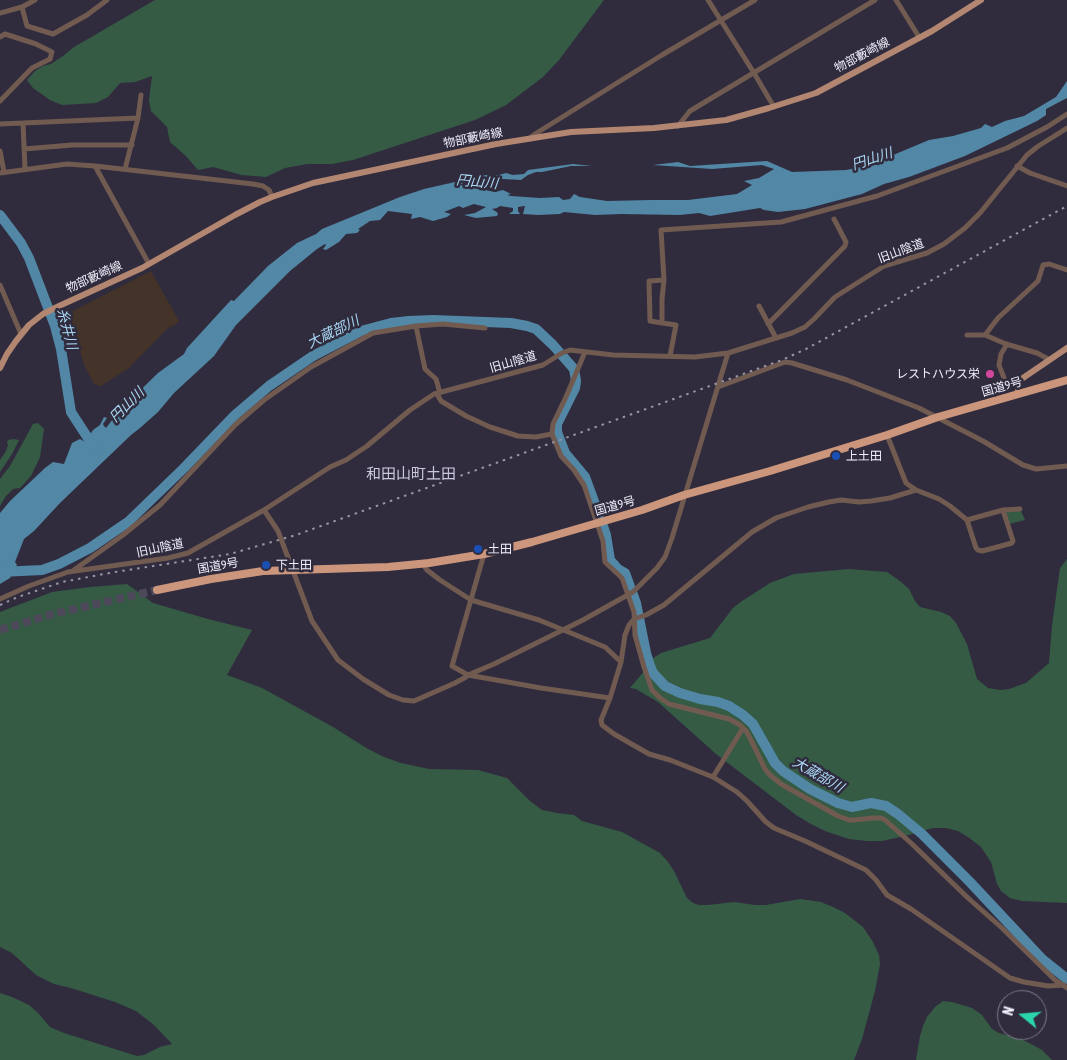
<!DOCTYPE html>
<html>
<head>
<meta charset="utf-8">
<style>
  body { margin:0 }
  #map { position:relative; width:1067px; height:1060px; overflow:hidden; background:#302c3e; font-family:"Asap Condensed",sans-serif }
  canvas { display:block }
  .north { position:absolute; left:997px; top:990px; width:50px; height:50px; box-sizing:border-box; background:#302c3e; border:1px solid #7d7a8a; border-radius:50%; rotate:287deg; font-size:14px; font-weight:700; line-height:20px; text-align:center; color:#f1effb }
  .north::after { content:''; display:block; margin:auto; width:18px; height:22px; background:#2ad5ac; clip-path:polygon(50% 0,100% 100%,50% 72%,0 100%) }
</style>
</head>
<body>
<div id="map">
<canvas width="1067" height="1060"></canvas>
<div class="north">N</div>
</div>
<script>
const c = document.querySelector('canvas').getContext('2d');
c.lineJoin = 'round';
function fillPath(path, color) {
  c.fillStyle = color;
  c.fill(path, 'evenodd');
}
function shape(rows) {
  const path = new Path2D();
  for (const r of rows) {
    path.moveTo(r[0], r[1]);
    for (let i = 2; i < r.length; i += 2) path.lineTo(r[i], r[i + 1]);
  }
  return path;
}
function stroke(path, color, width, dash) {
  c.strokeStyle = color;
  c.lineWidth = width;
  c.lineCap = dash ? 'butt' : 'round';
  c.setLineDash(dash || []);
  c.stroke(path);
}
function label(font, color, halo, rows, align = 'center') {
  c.font = font + ' "Asap Condensed","Noto Sans JP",sans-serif';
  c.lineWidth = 5;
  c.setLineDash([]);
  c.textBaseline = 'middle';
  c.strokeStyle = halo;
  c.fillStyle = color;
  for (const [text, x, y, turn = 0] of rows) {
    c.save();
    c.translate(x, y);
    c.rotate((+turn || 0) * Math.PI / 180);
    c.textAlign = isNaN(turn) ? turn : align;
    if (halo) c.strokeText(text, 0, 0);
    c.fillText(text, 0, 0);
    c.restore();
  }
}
const industrial = shape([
  [151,271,179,321,175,325,168,328,129,368,101,386,94,384,84,365,72,324,71,312]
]);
const green = shape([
  [155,0,604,0,559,60,543,77,506,105,475,120,353,160,332,164,307,164,285,168,266,177,242,175,213,167,198,170,186,156,170,142,167,127,151,111,149,100,152,76,135,82,120,83,108,97,96,103,62,105,50,100,33,88,27,80,35,71,43,66,51,64,63,56,74,47],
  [38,423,44,429,40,457,31,476,20,488,13,489,6,496,0,506,0,479,10,466,33,424],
  [14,439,19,440,12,454,0,472,0,460,6,451,8,445,7,442,8,440],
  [1021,511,1025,520,1009,524,1005,512],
  [1067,559,1067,903,1022,901,1010,898,1001,891,997,884,991,862,981,847,968,837,958,831,946,828,933,828,905,836,882,841,867,841,849,839,825,831,811,824,796,815,716,754,658,702,636,689,630,688,646,669,652,659,661,653,710,638,733,608,742,601,770,583,794,574,849,569,887,572,900,581,909,589,915,601,920,607,941,612,950,616,956,623,967,644,977,679,988,688,1000,690,1009,689,1026,683,1049,663,1052,625,1060,568],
  [127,584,153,603,208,619,252,630,227,675,262,688,333,727,368,749,384,757,401,763,429,769,478,770,507,778,530,801,542,810,557,813,574,815,582,821,622,832,660,853,668,862,674,871,687,898,693,903,699,905,708,905,734,902,755,905,766,905,800,899,821,902,833,907,845,913,863,927,873,942,879,955,880,964,875,991,862,1039,854,1060,0,1060,0,993,12,997,29,1005,38,1013,50,1027,64,1033,137,1056,144,1055,160,1047,172,1044,154,1025,136,1011,115,1002,71,988,54,984,36,975,12,953,0,947,0,612,52,592,90,587],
  [943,1001,952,1002,972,1008,982,1015,992,1029,999,1033,1021,1039,1033,1045,1042,1050,1052,1060,916,1060,920,1036,923,1026,927,1017,935,1007]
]);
const water = shape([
  [1067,81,1067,98,1046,109,1046,115,1037,121,965,156,909,177,884,184,862,194,805,209,778,212,764,210,760,208,710,216,699,213,680,215,621,214,595,215,564,212,560,214,538,215,523,214,525,206,518,207,518,211,520,214,509,214,513,211,513,208,500,206,497,208,492,209,498,213,497,216,476,218,464,215,475,213,486,207,474,204,463,208,459,206,444,212,451,214,447,217,433,221,420,217,411,219,412,214,388,211,380,220,370,221,358,229,360,230,357,233,346,234,339,242,326,250,323,249,326,245,325,244,317,249,290,271,236,325,214,356,174,393,158,412,140,428,131,435,60,503,34,531,24,539,15,562,17,565,10,578,0,584,0,513,10,501,45,468,53,462,64,464,72,443,80,439,85,442,93,430,100,425,104,417,107,418,103,424,104,426,106,428,119,411,158,373,184,354,187,348,231,300,234,301,268,266,297,243,316,234,322,229,400,197,424,189,486,175,495,176,506,173,513,175,524,174,528,170,573,164,592,166,571,166,542,172,536,172,528,175,521,180,503,179,486,180,474,184,463,183,460,185,495,192,503,190,511,194,507,195,511,196,540,198,559,197,563,200,570,199,574,194,580,197,607,201,651,200,688,200,737,194,752,185,744,181,759,178,774,169,762,165,712,169,653,165,678,162,690,166,767,161,792,172,846,170,871,165,886,158,929,140,953,136,981,128,985,124,992,127,1005,121,1024,116,1056,97]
]);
const river = shape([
  [0,215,21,243,29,258,55,326,61,349,71,412,95,449],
  [603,526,606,535,610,560,618,569,625,573,636,603,646,653,650,666,653,673,665,686,680,693,700,699,718,702,729,706,743,715,753,724,775,763,783,771,810,789,838,803,852,807,871,803,886,806,898,814,922,834,969,881,1042,959,1067,979],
  [0,572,42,570,59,564,90,548,128,522,184,468,235,415,269,386,313,356,361,331,391,323,409,321,433,320,511,323,527,326,536,329,553,345,574,369,576,381,575,388,557,424,557,432,565,453,585,477,599,515]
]);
const highwayTunnel = shape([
  [0,630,53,614,157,590]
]);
const minor = shape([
  [708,0,754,73,774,107],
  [896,0,919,37],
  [22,7,27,26,53,34,87,15,107,0],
  [0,13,22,7,35,0],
  [0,37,5,34,36,44,52,52,50,59,32,68,0,101],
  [23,123,25,169],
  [0,124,138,118],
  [678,126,690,111,875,0],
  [529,139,535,134,662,55,755,0],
  [24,149,72,145,132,145],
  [0,151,4,172],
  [95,166,149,264],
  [1017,166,1030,173,1067,186],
  [125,169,138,118,141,95],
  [0,173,67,164,95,166,253,184,263,186,269,190,272,197],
  [0,285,21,334],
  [759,306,776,338],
  [662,323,650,321,649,281,664,280],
  [768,324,845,246,846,242,834,219],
  [416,326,443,324,485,328],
  [967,335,985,335,1006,344,1037,353,1050,360],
  [985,335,998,318,1038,281,1043,265,1049,264,1067,270],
  [1007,344,1001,354,999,365,1006,383,1018,385],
  [585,352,566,397,553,424,552,434,561,456,574,470,584,485,603,541,605,562,622,578,634,612,635,635,644,667,652,690,660,698,669,704,729,719,740,725,746,731,750,738,765,769,769,774,781,784,838,816,849,820,855,820,873,818,881,818,885,820,911,843,968,898,1002,928,1055,980,1067,988],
  [670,356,676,325,662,323,662,299,664,280,661,230,781,222,877,196,1007,148,1047,127,1067,114],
  [718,387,785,362,792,363,847,380,919,408,983,441,1023,465,1036,469,1067,466],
  [437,394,441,401,466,416,490,427,518,436,536,437,552,434],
  [887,435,906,483,916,490,939,499,950,506,967,520,976,548,978,550,982,551,990,549,1012,543,1013,541,1003,510],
  [916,490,890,498,871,501,859,502,841,500,829,502,808,507,776,518,752,532,664,605,646,615,634,619,629,625,625,635,621,662,610,698,601,720,602,725,614,734,649,754,670,760,713,777,737,792,747,801,766,822,774,828,805,841,866,870,876,880,887,895,911,909,1010,978,1024,982,1048,986,1064,985],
  [264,510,278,531,312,621,338,660,363,679,389,695,403,700,414,701,455,683,466,677,468,675,494,664,583,620,633,592,657,568,665,557,672,538,728,353],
  [967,520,1003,510,1020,509],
  [484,554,452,666,468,675,541,688,610,698],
  [423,564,427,570,440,580,471,600,539,620,605,647,621,662],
  [74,570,123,535,160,505,235,425,264,400,311,367,373,333,416,326,425,369,436,379,440,393],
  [0,599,29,586,68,572,168,558,188,553,264,510,330,467,346,460,367,446,410,410,434,394,543,365,562,353,570,350,613,355,695,357,728,353,792,333,805,327,814,319,835,297,884,266,927,253,944,244,965,228,980,213,1027,155,1037,147,1067,128],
  [713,777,743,728]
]);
const major = shape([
  [0,368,7,354,16,341,29,325,43,314,59,306,142,268,235,215,260,202,272,197,313,183,496,144,571,132,654,128,726,120,769,108,816,93,932,31,981,0],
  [1018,394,1018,385,1020,380,1067,348]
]);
const highway = shape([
  [157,590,211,579,263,571,388,567,429,563,484,554,532,542,642,510,684,495,770,471,887,435,938,417,1067,380]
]);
const rail = shape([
  [0,605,18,597,62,582,115,572,230,554,296,535,782,360,806,349,1067,206]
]);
const markers = [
  [990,374,5,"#d1479c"],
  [836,456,5,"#1a4fb4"],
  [478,549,5,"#1a4fb4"],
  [266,565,5,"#1a4fb4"]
];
const streetNames = [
  ["物部藪崎線",862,55,-28],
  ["物部藪崎線",473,138,-11],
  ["旧山陰道",901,251,-20],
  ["物部藪崎線",94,277,-24],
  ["旧山陰道",513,362,-16],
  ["国道9号",1002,387,-16],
  ["国道9号",615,506,-16],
  ["旧山陰道",160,548,-12],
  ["国道9号",218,566,-10]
];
const poiNames = [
  ["レストハウス栄",980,374,"right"],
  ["上土田",846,456],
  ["土田",488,549],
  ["下土田",276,565]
];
const waterNames = [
  ["円山川",872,159,-18],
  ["円山川",477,182,6],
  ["糸井川",67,329,75],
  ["大蔵部川",333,332,-26],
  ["円山川",127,405,-45],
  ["大蔵部川",818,775,30]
];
const quarterNames = [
  ["和田山町土田",411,474]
];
fillPath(industrial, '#433328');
fillPath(green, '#355b45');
fillPath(water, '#5287a6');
stroke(river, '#5287a6', 10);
stroke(highwayTunnel, '#4d495a', 8, [8, 4]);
stroke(minor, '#715b51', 5);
stroke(major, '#b28670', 6);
stroke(highway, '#cb967c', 8);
stroke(rail, '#9895a4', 2, [2.5, 5]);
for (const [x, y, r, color] of markers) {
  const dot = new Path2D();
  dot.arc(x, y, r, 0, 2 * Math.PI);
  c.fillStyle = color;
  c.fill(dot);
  stroke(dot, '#302c3e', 2);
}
label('12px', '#f1effb', '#302c3e', streetNames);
label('12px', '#f1effb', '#302c3e', poiNames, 'left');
label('italic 14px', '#a9d7f4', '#302c3e', waterNames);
label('15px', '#cbc7df', '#302c3e', quarterNames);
</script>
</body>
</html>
